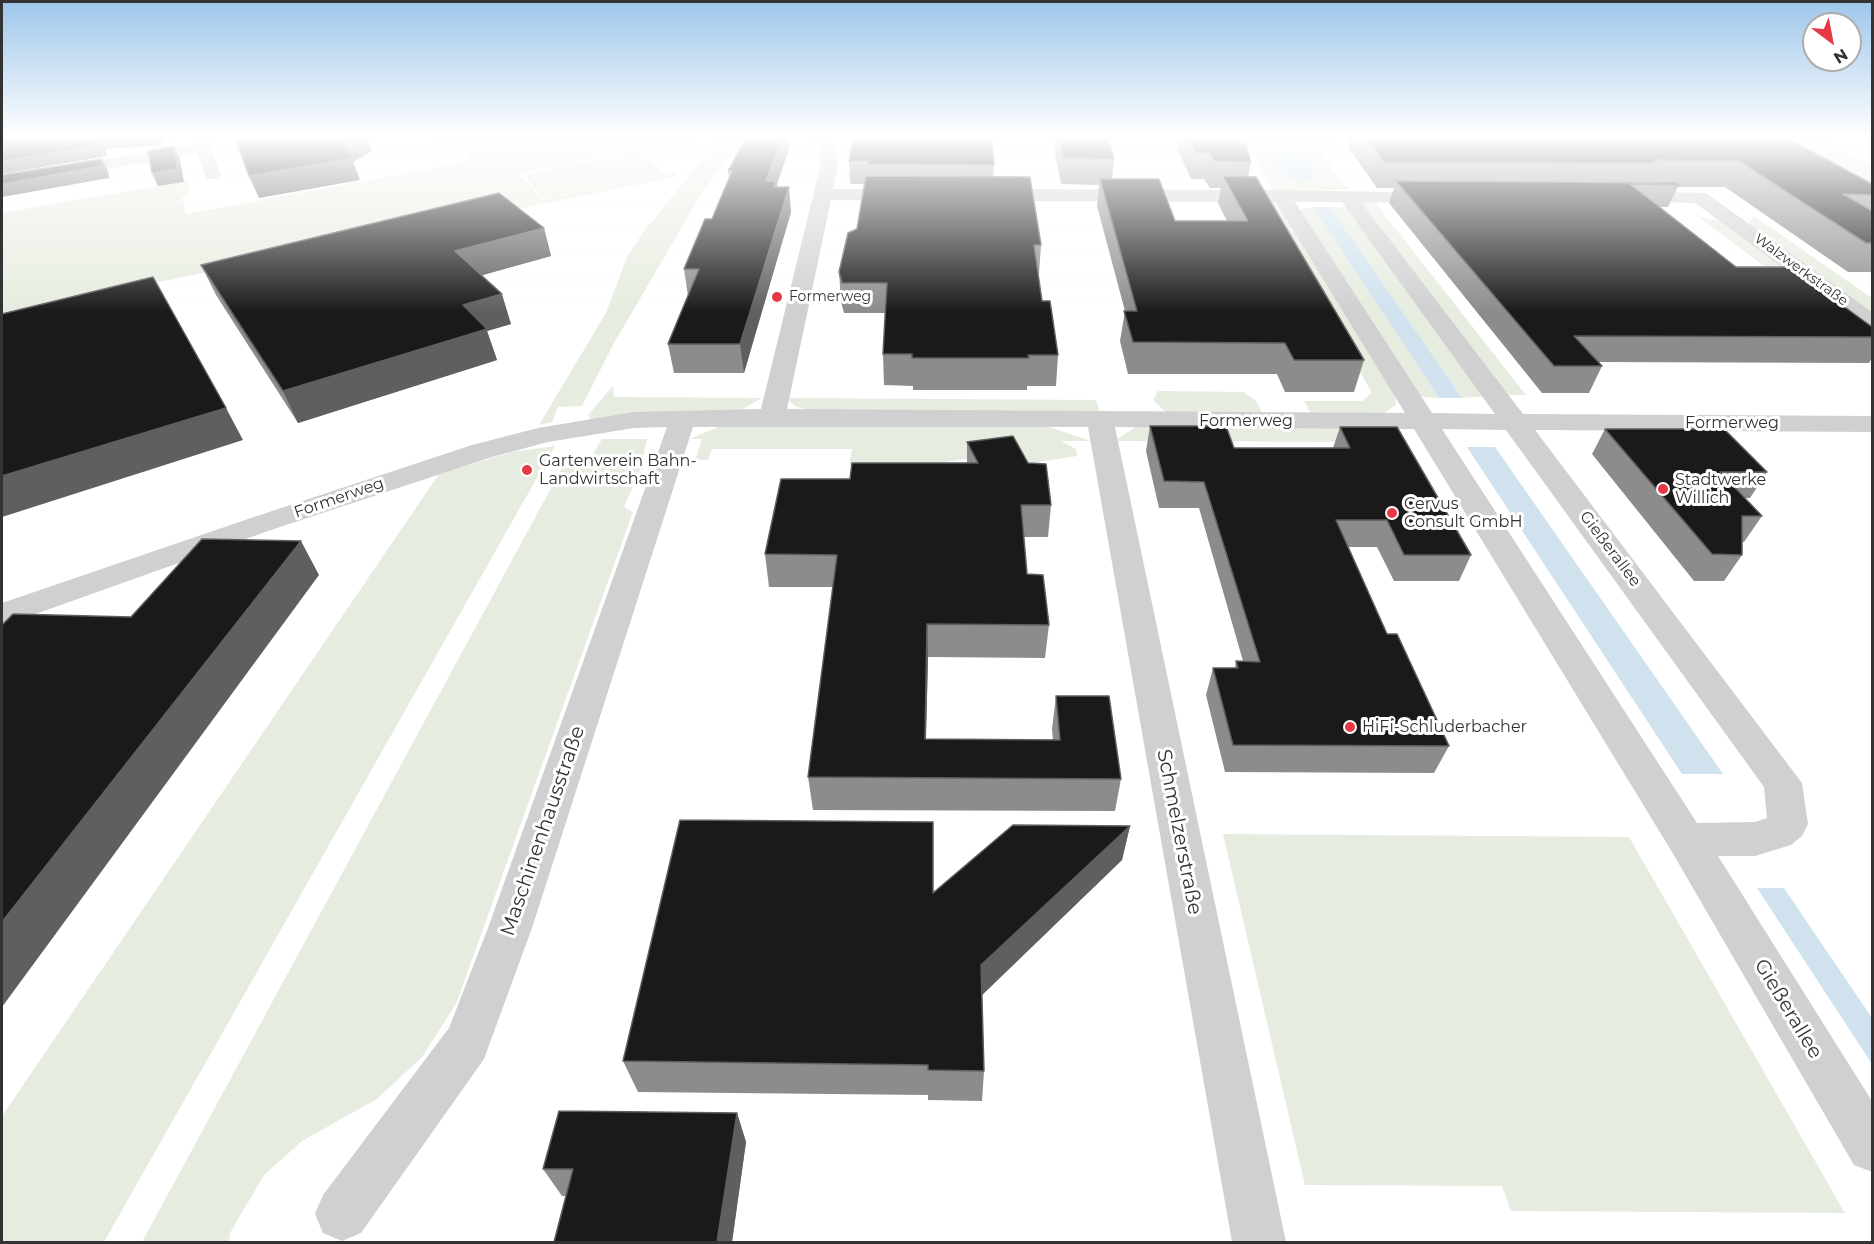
<!DOCTYPE html>
<html>
<head>
<meta charset="utf-8">
<style>
  body { margin:0 }
  #map { position:relative; width:1874px; height:1244px; overflow:hidden; background:#fff; font-family:Montserrat,sans-serif }
  canvas { display:block }
  .frame { position:absolute; inset:0; border:3px solid #333; pointer-events:none }
  .north { position:absolute; left:1802px; top:12px; width:60px; height:60px; box-sizing:border-box; background:#fff; border:2px solid #adadad; border-radius:50%; rotate:148deg; font-size:16px; font-weight:700; line-height:24px; text-align:center; color:#333 }
  .north::after { content:''; display:block; margin:auto; width:21px; height:27px; background:#e63946; clip-path:polygon(50% 0,100% 100%,50% 72%,0 100%) }
</style>
</head>
<body>
<div id="map">
<canvas width="1874" height="1244"></canvas>
<div class="frame"></div>
<div class="north">N</div>
</div>
<script>
const c = document.querySelector('canvas').getContext('2d');
c.lineJoin = 'round';
function fillPath(path, color) {
  c.fillStyle = color;
  c.fill(path, 'evenodd');
}
function shape(rows) {
  const path = new Path2D();
  for (const r of rows) {
    path.moveTo(r[0], r[1]);
    for (let i = 2; i < r.length; i += 2) path.lineTo(r[i], r[i + 1]);
  }
  return path;
}
function stroke(path, color, width, dash) {
  c.strokeStyle = color;
  c.lineWidth = width;
  c.lineCap = dash ? 'butt' : 'round';
  c.setLineDash(dash || []);
  c.stroke(path);
}
function label(font, color, halo, rows, align = 'center') {
  c.font = font + ' Montserrat,sans-serif';
  c.lineWidth = 6;
  c.setLineDash([]);
  c.textBaseline = 'middle';
  c.strokeStyle = halo;
  c.fillStyle = color;
  for (const [text, x, y, turn = 0] of rows) {
    c.save();
    c.translate(x, y);
    c.rotate((+turn || 0) * Math.PI / 180);
    c.textAlign = isNaN(turn) ? turn : align;
    if (halo) c.strokeText(text, 0, 0);
    c.fillText(text, 0, 0);
    c.restore();
  }
}
const green = shape([
  [430,138,705,138,519,173,542,199,603,186,543,198,523,174,650,149,654,153,645,156,666,174,678,171,674,177,2,314,2,213,187,181,190,193,182,198,186,214,467,162,470,147],
  [719,138,744,138,703,191,614,343,582,406,558,407,552,422,539,425,606,313,627,257,642,234],
  [1217,138,1335,138,1316,147,1349,190,1273,190,1247,147],
  [1767,138,1824,138,1872,165,1872,192],
  [1261,199,1277,202,1395,395,1396,405,1384,413,1311,414,1304,401,1362,401,1372,393],
  [1373,200,1526,395,1503,395,1359,203],
  [1313,207,1439,398,1414,396,1295,211],
  [1330,207,1350,207,1489,396,1462,398],
  [1697,216,1723,222,1789,268,1768,269],
  [1754,216,1872,298,1872,314,1748,226],
  [613,386,614,397,762,398,739,411,591,420,588,415],
  [1158,391,1244,392,1256,401,1263,414,1167,413,1153,400],
  [786,398,1096,400,1100,412,813,412,795,406],
  [725,424,1046,426,1091,441,1061,441,1076,449,1077,456,1012,466,997,440,978,440,987,456,924,465,849,465,852,449,712,449,708,460,695,460,702,439,690,439],
  [1137,426,1372,427,1386,442,1114,441],
  [602,439,647,439,640,470,624,507,633,512,456,1004,422,1057,377,1099,302,1141,264,1175,230,1233,229,1242,142,1242,562,468,585,468],
  [555,446,104,1242,2,1242,2,1116,439,474,512,452],
  [1223,834,1629,837,1845,1213,1511,1211,1502,1186,1305,1185]
]);
const water = shape([
  [1247,138,1314,138,1301,146,1312,165,1312,178,1303,182,1288,178,1275,167,1259,145],
  [1313,207,1330,207,1462,398,1439,398],
  [1467,447,1495,447,1723,774,1682,774],
  [1757,888,1784,888,1872,1018,1872,1064]
]);
const minor = shape([
  [195,138,211,138,211,148,221,175,218,179,206,179,197,154,2,186,2,176,195,144,195,138],
  [808,138,826,138,835,147,838,167,833,189,908,189,917,195,908,201,831,200,787,409,1405,413,1276,202,989,201,980,195,989,189,1282,190,1443,193,1445,197,1436,203,1361,202,1523,414,1872,416,1872,432,1535,430,1802,783,1808,824,1802,836,1791,845,1755,856,1718,856,1872,1101,1872,1172,1854,1165,1672,852,1414,429,1115,427,1286,1242,1232,1242,1088,427,693,427,532,928,484,1059,361,1233,342,1241,323,1233,315,1214,323,1195,449,1028,488,928,667,427,634,428,548,442,492,457,271,530,2,626,2,603,251,518,472,445,538,428,634,412,761,409,820,167,819,149,808,138],
  [1295,202,1342,202,1495,414,1432,413,1295,202],
  [1442,429,1506,430,1764,787,1767,818,1755,822,1697,823,1442,429],
  [1628,191,1706,193,1872,312,1872,329,1864,327,1695,203,1621,201,1619,197,1621,193,1628,191]
]);
const wall = shape([
  [746,138,789,138,790,146,777,184,777,187,791,212,744,373,674,373,668,344,688,296,684,269,712,219,729,178,728,171],
  [1056,138,1108,138,1114,159,1112,179,1175,221,1227,221,1218,203,1221,188,1210,188,1204,179,1191,179,1177,148,1179,138,1238,138,1251,162,1248,177,1364,360,1354,392,1285,392,1277,374,1128,374,1120,341,1125,311,1097,206,1099,185,1061,184,1055,154],
  [1350,138,1787,138,1872,184,1872,272,1848,272,1725,187,1678,187,1668,207,1659,207,1736,267,1872,327,1872,358,1869,363,1598,362,1602,366,1589,393,1542,393,1389,203,1394,188,1377,188,1348,147],
  [849,161,994,165,993,177,1041,245,1039,274,1038,274,1042,301,1058,355,1056,386,1027,386,1027,390,913,390,913,386,884,385,883,354,885,313,844,313,841,302,839,272,857,229,865,184,850,184],
  [544,228,551,256,482,275,511,324,487,331,497,360,298,423,216,295,201,265],
  [1150,426,1234,448,1333,448,1340,427,1471,555,1459,581,1394,581,1377,547,1348,547,1387,634,1449,746,1434,773,1225,772,1206,695,1213,668,1235,668,1236,661,1243,661,1199,508,1159,508,1146,451],
  [1605,429,1767,472,1750,498,1744,498,1762,516,1744,542,1742,542,1742,555,1724,581,1694,581,1592,454],
  [967,442,1051,505,1048,537,1024,537,1027,574,1049,625,1045,658,928,657,926,739,1053,740,1052,729,1056,696,1121,779,1115,811,813,810,808,777,833,587,769,587,765,554,850,479,967,463],
  [1130,826,1122,860,982,995,984,1071,982,1101,928,1100,928,1095,638,1092,623,1061,933,893],
  [737,1113,746,1142,732,1242,554,1242,566,1196,562,1196,543,1169]
]);
const shadedWall = shape([
  [100,138,170,138,160,145,106,149,107,156,2,174,2,175,2,161],
  [351,138,368,138,372,151,353,162,360,180,259,198,249,176,342,143],
  [782,138,789,138,790,146,777,184,779,206,766,181],
  [174,146,180,159,184,182,158,186,152,173],
  [102,159,108,171,109,178,2,197,2,184],
  [789,187,791,212,744,373,740,344],
  [544,228,551,256,465,280,455,251],
  [502,294,511,324,487,331,497,360,298,423,283,391,463,305],
  [226,408,243,440,2,517,2,476],
  [301,541,319,575,2,1007,2,922],
  [927,624,928,657,925,772,925,739],
  [1130,826,1122,860,979,998,981,965],
  [737,1113,746,1142,732,1242,717,1242]
]);
const building = shape([
  [2,138,100,138,100,145,2,161,2,138],
  [235,138,351,138,342,143,352,158,249,176,235,138],
  [746,138,782,138,766,181,776,181,774,187,789,187,740,344,668,344,699,269,684,269,705,219,712,219,732,171,728,171,746,138],
  [853,138,992,138,994,165,868,164,869,161,849,161,853,138],
  [1059,138,1108,138,1114,159,1063,158,1059,138],
  [1188,138,1238,138,1242,144,1246,144,1251,162,1215,161,1209,153,1196,153,1188,138],
  [1366,138,1787,138,1872,184,1872,195,1843,194,1872,211,1872,243,1866,243,1739,161,1654,160,1657,163,1384,162,1366,138],
  [174,146,177,169,152,173,148,151,174,146],
  [102,159,102,166,2,184,2,175,102,159],
  [866,176,1030,177,1041,245,1034,245,1042,301,1050,301,1058,355,1028,355,1029,358,912,358,912,354,883,354,887,283,842,283,839,272,848,233,857,229,866,176],
  [1223,176,1256,177,1364,360,1294,360,1285,343,1133,342,1124,311,1137,311,1100,179,1159,179,1175,221,1248,221,1223,176],
  [1396,181,1676,183,1679,185,1630,184,1736,267,1790,267,1872,327,1872,337,1574,336,1602,366,1554,366,1396,181],
  [499,193,544,228,455,251,502,294,463,305,487,329,283,391,201,265,499,193],
  [153,277,226,408,2,476,2,314,153,277],
  [1150,426,1226,426,1234,448,1350,448,1340,427,1397,427,1471,555,1404,555,1387,520,1336,520,1387,634,1397,634,1449,746,1233,745,1213,668,1238,668,1236,661,1260,662,1204,482,1164,481,1150,426],
  [1605,429,1724,429,1767,472,1720,472,1762,516,1742,516,1742,555,1712,554,1605,429],
  [1013,436,1028,463,1046,464,1051,505,1021,505,1027,574,1043,575,1049,625,927,624,925,739,1060,740,1056,696,1109,696,1121,779,808,777,837,555,765,554,781,479,850,479,852,463,978,463,967,442,1013,436],
  [202,539,301,541,2,922,2,625,13,614,131,617,202,539],
  [680,820,933,822,933,893,1013,825,1130,826,981,965,984,1071,928,1070,928,1065,623,1061,680,820],
  [559,1111,737,1113,717,1242,554,1242,573,1169,543,1169,559,1111]
]);
const markers = [
  [777,297,6,"#e63946"],
  [527,470,6,"#e63946"],
  [1663,489,6,"#e63946"],
  [1392,513,6,"#e63946"],
  [1350,727,6,"#e63946"]
];
const farStreetnames = [
  ["Walzwerkstraße",1801,270,36]
];
const farPoinames = [
  ["Formerweg",789,297]
];
const streetNames = [
  ["Formerweg",1246,421],
  ["Formerweg",1732,423],
  ["Formerweg",339,498,-19],
  ["Gießerallee",1610,549,53]
];
const poiNames = [
  ["Gartenverein Bahn-",539,461],
  ["Landwirtschaft",539,479],
  ["Stadtwerke",1675,480],
  ["Willich",1675,498],
  ["Cervus",1404,504],
  ["Consult GmbH",1404,522],
  ["HiFi-Schluderbacher",1362,727]
];
const nearStreetnames = [
  ["Maschinenhausstraße",543,831,-71],
  ["Schmelzerstraße",1179,832,79],
  ["Gießerallee",1788,1009,59]
];
fillPath(green, '#e6ecdf');
fillPath(water, '#cfe2ee');
fillPath(minor, '#d0d0d0');
fillPath(wall, '#8c8c8c');
fillPath(shadedWall, '#5f5f5f');
fillPath(building, '#1a1a1a');
stroke(building, '#5f5f5f', 1.5);
const sky = c.createLinearGradient(0, 0, 0, 312);
sky.addColorStop(0, '#9ec6ea');
sky.addColorStop(0.44, '#fff');
sky.addColorStop(1, '#ffffff00');
c.fillStyle = sky;
c.fillRect(0, 0, 1874, 312);
for (const [x, y, r, color] of markers) {
  const dot = new Path2D();
  dot.arc(x, y, r, 0, 2 * Math.PI);
  c.fillStyle = color;
  c.fill(dot);
  stroke(dot, '#fff', 2);
}
label('14px', '#333', '#fff', farStreetnames);
label('14px', '#333', '#fff', farPoinames, 'left');
label('16px', '#333', '#fff', streetNames);
label('16px', '#333', '#fff', poiNames, 'left');
label('20px', '#333', '#fff', nearStreetnames);
</script>
</body>
</html>
